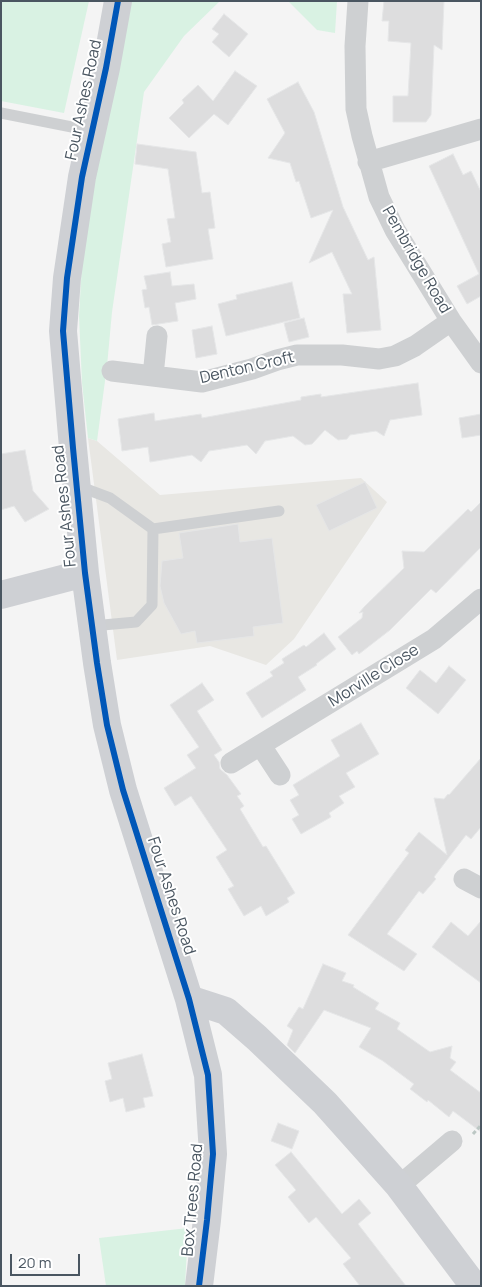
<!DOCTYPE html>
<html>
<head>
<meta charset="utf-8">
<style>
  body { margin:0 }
  #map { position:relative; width:482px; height:1287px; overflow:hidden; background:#f4f4f4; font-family:Manrope,sans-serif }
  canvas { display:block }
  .frame { position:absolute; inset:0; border:2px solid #4a5661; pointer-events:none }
  .scale { position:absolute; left:10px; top:1254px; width:70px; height:22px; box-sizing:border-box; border:2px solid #4a5661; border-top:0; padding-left:6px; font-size:15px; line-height:18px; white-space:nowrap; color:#4a5661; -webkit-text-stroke:4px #fff; paint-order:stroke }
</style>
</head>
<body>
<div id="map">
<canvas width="482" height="1287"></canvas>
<div class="frame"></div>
<div class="scale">20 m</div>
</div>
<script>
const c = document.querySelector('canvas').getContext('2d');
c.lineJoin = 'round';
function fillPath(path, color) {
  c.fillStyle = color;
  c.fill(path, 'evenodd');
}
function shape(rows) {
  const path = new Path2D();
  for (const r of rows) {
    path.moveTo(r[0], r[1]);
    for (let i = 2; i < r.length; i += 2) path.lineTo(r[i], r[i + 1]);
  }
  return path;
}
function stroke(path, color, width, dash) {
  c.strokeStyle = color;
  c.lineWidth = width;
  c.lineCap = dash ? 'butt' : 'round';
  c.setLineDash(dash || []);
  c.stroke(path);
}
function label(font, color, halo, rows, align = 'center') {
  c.font = font + ' Manrope,sans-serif';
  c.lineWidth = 4;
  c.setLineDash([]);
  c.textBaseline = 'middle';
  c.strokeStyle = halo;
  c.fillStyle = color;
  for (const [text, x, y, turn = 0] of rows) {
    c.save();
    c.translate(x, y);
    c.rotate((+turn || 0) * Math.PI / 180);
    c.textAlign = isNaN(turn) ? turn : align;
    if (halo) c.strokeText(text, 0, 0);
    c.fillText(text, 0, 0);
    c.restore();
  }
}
const commercial = shape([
  [88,438,97,441,160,495,361,478,387,502,294,639,266,665,210,646,117,660]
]);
const green = shape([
  [1,1,89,1,64,113,1,101],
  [131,1,220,1,184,36,144,92,112,312,107,366,97,441,88,438,82,383,79,316,82,264,94,185],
  [288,1,337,1,335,33,317,30],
  [188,1228,185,1286,106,1286,99,1238]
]);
const building = shape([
  [384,1,444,1,442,50,434,45,431,115,426,122,393,122,393,96,408,96,411,43,388,41,389,21,382,21,384,1],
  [224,14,248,34,229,57,212,42,219,34,212,29,224,14],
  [235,71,257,86,228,125,214,114,189,138,169,118,184,103,182,100,198,85,213,101,235,71],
  [298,82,314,112,343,207,368,260,374,257,381,330,347,333,343,294,352,294,332,252,309,263,333,210,311,218,299,181,296,182,290,163,268,158,285,133,267,99,298,82],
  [137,144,196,152,202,193,210,192,215,228,208,229,213,259,166,267,162,244,171,242,167,219,175,218,168,169,135,164,137,144],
  [453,154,463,175,471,171,481,192,481,296,467,304,457,286,479,274,429,166,453,154],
  [170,272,172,286,194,284,196,299,175,303,178,321,152,325,149,307,145,308,142,290,147,289,144,276,170,272],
  [292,282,300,318,226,336,218,304,237,299,236,295,292,282],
  [304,318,309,337,289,342,284,323,304,318],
  [212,326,217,354,196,358,192,330,212,326],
  [418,383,422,415,390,420,384,436,376,431,350,435,347,439,338,440,325,430,312,444,305,445,293,436,265,441,256,454,247,445,209,451,201,462,192,455,150,462,148,447,122,451,118,419,154,413,155,421,201,414,202,418,301,400,301,397,321,394,321,397,418,383],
  [481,414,481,435,462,438,459,418,481,414],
  [25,450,33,491,49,509,25,522,14,506,1,510,1,454,25,450],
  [365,482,377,508,329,531,316,505,365,482],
  [481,502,481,547,436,593,431,589,390,630,359,654,357,651,352,655,338,637,362,618,363,612,359,613,364,607,404,568,402,551,424,552,468,509,471,512,481,502],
  [238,524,240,542,272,538,283,623,253,627,254,636,197,643,195,631,181,634,164,603,160,586,162,561,183,558,179,533,238,524],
  [324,633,336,649,316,664,317,665,298,677,306,690,262,718,246,693,273,676,270,672,284,663,282,659,304,645,306,647,324,633],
  [449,666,466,680,438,714,406,688,420,670,436,683,449,666],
  [202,683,214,700,197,711,222,750,214,755,219,762,220,769,227,775,241,794,237,796,244,806,240,809,263,847,266,846,295,893,287,898,289,902,266,916,261,906,244,916,228,889,234,886,216,857,227,850,191,796,175,806,164,788,196,768,187,755,199,747,170,705,202,683],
  [361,723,379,754,346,773,355,787,339,796,344,803,329,813,331,817,301,834,292,819,299,815,290,800,299,795,293,785,340,756,331,740,361,723],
  [481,758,481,827,471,839,466,835,434,877,436,879,423,894,419,891,387,934,417,954,404,971,348,935,409,853,405,850,419,832,447,855,434,798,444,799,448,794,449,795,481,758],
  [481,921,481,983,432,947,451,922,468,936,481,921],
  [323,964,346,973,342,981,354,985,353,987,379,1003,375,1009,400,1023,397,1029,430,1052,452,1046,450,1058,456,1062,450,1070,481,1093,481,1132,453,1111,449,1117,428,1100,427,1102,410,1089,414,1084,383,1061,359,1047,371,1028,324,1010,295,1053,287,1045,293,1030,287,1026,299,1007,303,1009,323,964],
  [142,1054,153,1096,143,1098,145,1107,126,1112,123,1098,110,1102,105,1081,112,1079,108,1063,142,1054],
  [278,1123,299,1131,292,1149,271,1141,278,1123],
  [291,1152,342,1214,359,1199,371,1213,358,1224,406,1286,360,1286,343,1264,351,1258,316,1217,309,1223,288,1197,296,1190,275,1165,291,1152]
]);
const path = shape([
  [473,1134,481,1125]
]);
const lane = shape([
  [1,113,92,131],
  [78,486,110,498,153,529,279,511],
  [92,626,136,622,152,605,153,529]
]);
const street = shape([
  [358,1,355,46,356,109,362,136,379,197,395,230,451,321,481,363],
  [368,162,481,129],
  [112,371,202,382,252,369,277,360,297,355,342,355,379,359,395,356,415,346,451,321],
  [153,376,157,336],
  [261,746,280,775],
  [231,763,434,639,481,599],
  [464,879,481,888],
  [399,1186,452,1141]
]);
const secondary = shape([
  [118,1,106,68,82,177,67,278,63,331,73,448,85,573,97,663,107,725,123,790,189,999,208,1075,213,1154,207,1220,199,1286],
  [1,595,85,573],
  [189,999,226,1011,257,1038,325,1103,399,1186,474,1286]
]);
const cycleway = shape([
  [118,1,106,68,82,177,67,278,63,331,73,448,85,573,97,663,107,725,123,790,189,999,208,1075,213,1154,207,1220,199,1286]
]);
const streetNames = [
  ["Four Ashes Road",84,100,-78],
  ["Pembridge Road",416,260,60],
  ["Denton Croft",247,368,-13],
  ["Four Ashes Road",65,506,-96],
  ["Morville Close",374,676,-32],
  ["Four Ashes Road",171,896,72],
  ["Box Trees Road",193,1200,-85]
];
fillPath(commercial, '#e8e7e3');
fillPath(green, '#d9f2e3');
fillPath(building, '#ddddde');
stroke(building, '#e5e6e7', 1);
stroke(path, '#bcc7c4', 3, [4, 2.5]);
stroke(lane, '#ced0d2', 11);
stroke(street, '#ced0d2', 21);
stroke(secondary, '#ced0d4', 28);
stroke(cycleway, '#0057b8', 6);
label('16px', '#4a5661', '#fff', streetNames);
</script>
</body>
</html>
